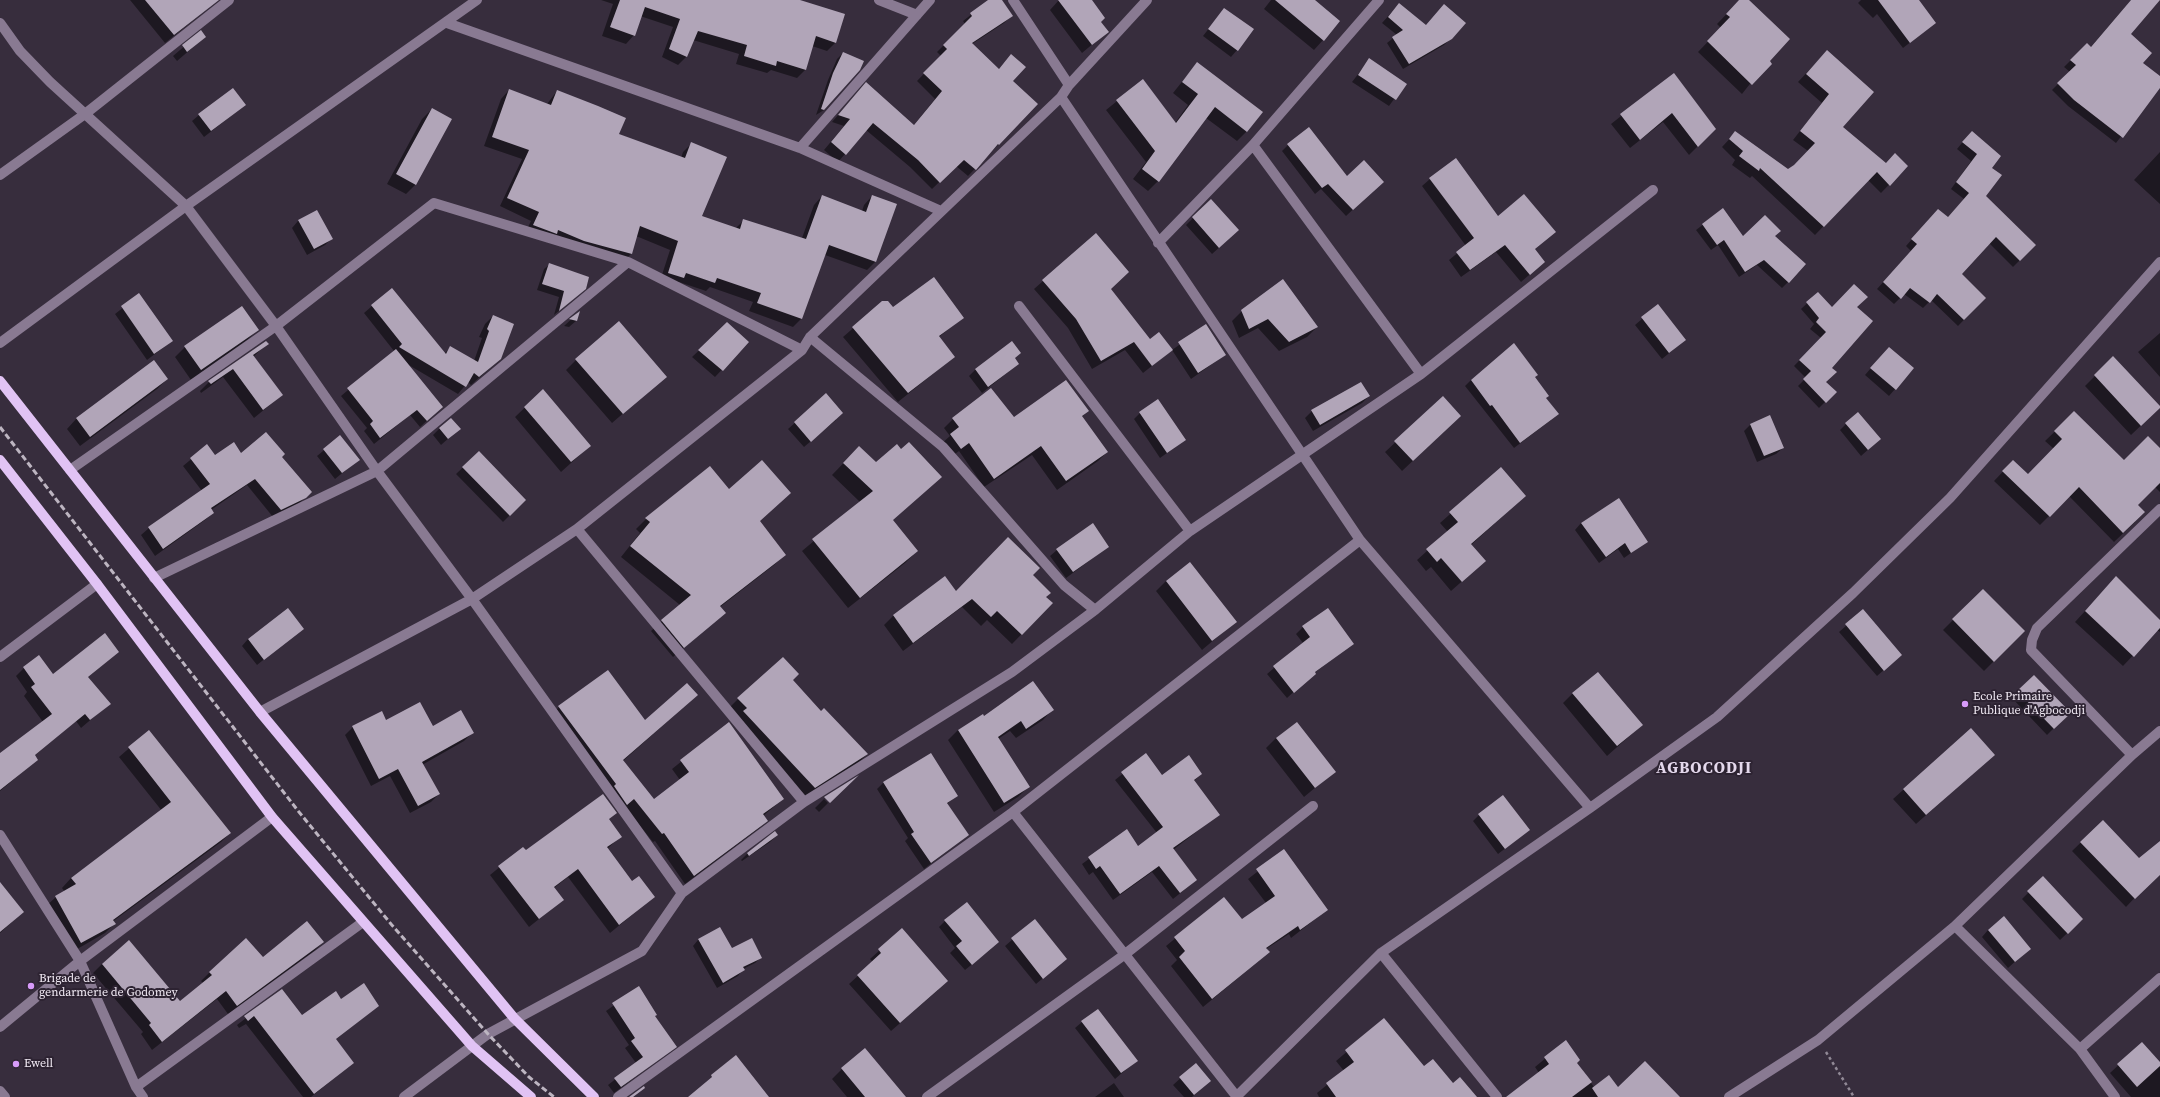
<!DOCTYPE html>
<html>
<head>
<meta charset="utf-8">
<style>
  body { margin:0 }
  canvas { display:block; background:#372d3d }
</style>
</head>
<body>
<canvas width="2160" height="1097"></canvas>
<script>
const c = document.querySelector('canvas').getContext('2d');
c.lineJoin = 'round';
function fillPath(path, color) {
  c.fillStyle = color;
  c.fill(path, 'evenodd');
}
function shape(rows) {
  const path = new Path2D();
  for (const r of rows) {
    path.moveTo(r[0], r[1]);
    for (let i = 2; i < r.length; i += 2) path.lineTo(r[i], r[i + 1]);
  }
  return path;
}
function stroke(path, color, width, dash) {
  c.strokeStyle = color;
  c.lineWidth = width;
  c.lineCap = dash ? 'butt' : 'round';
  c.setLineDash(dash || []);
  c.stroke(path);
}
function label(font, color, halo, rows, align = 'center') {
  c.font = font + ' "Source Serif 4",serif';
  c.lineWidth = 4;
  c.setLineDash([]);
  c.textBaseline = 'middle';
  c.strokeStyle = halo;
  c.fillStyle = color;
  for (const [text, x, y, turn = 0] of rows) {
    c.save();
    c.translate(x, y);
    c.rotate((+turn || 0) * Math.PI / 180);
    c.textAlign = isNaN(turn) ? turn : align;
    if (halo) c.strokeText(text, 0, 0);
    c.fillText(text, 0, 0);
    c.restore();
  }
}
const shadow = shape([
  [130,0,218,0,165,43],
  [601,0,796,0,836,42,827,51,812,46,806,69,797,78,771,70,767,73,736,64,739,54,693,40,687,56,678,65,662,57,673,27,640,16,634,35,626,44,602,36,613,4],
  [990,0,1000,0,1011,16,1004,23,972,44,998,70,1004,63,1011,81,1037,104,968,176,956,166,932,189,910,167,866,130,838,162,824,150,844,126,832,122,859,91,913,126,935,99,917,81,941,56,937,52,965,24,963,21],
  [1059,0,1091,0,1100,22,1107,32,1082,53,1050,10],
  [1271,0,1313,0,1323,40,1314,50,1264,9],
  [1740,0,1747,0,1768,61,1742,94,1698,52,1721,28,1717,24],
  [1861,0,1917,0,1935,23,1903,48,1877,14,1873,18,1858,3],
  [2131,0,2160,0,2129,34,2141,63,2160,78,2160,86,2116,143,2068,106,2052,90,2070,72,2064,67,2087,44,2090,48],
  [1399,4,1425,26,1451,38,1444,45,1403,69,1387,43,1397,35,1382,23],
  [1224,9,1237,50,1231,57,1203,36],
  [201,32,205,37,177,61,173,56],
  [1827,51,1842,127,1886,164,1907,166,1881,193,1868,180,1815,235,1752,176,1750,178,1732,165,1735,160,1722,147,1735,133,1788,171,1793,167,1808,151,1793,140,1822,103,1798,82],
  [843,53,824,110,816,115,828,80,837,59],
  [1369,60,1405,84,1389,106,1352,82],
  [1197,63,1247,131,1237,141,1206,118,1158,181,1148,191,1133,179,1146,162,1106,110,1143,80,1175,123,1188,105,1173,93],
  [1674,74,1706,138,1689,155,1663,122,1630,148,1611,124],
  [509,90,547,104,557,91,618,134,681,158,683,152,692,143,701,217,735,229,744,220,802,238,814,205,822,196,862,211,864,205,872,196,876,261,867,270,825,255,801,319,793,327,749,311,753,302,710,287,706,291,679,282,675,286,660,281,670,250,636,236,631,254,623,262,525,233,531,221,500,206,522,159,484,146,501,99],
  [245,105,204,137,192,121,199,115],
  [432,109,416,184,406,194,387,184,422,119],
  [1966,138,1991,168,1985,196,2035,245,2013,267,1989,243,1960,274,1985,298,1958,326,1931,300,1923,308,1904,294,1894,304,1877,289,1911,251,1906,246,1932,216,1947,218,1964,199,1951,189,1971,161,1957,149],
  [1288,145,1347,177,1376,188,1346,216,1321,189,1315,194,1282,151],
  [2160,152,2160,204,2134,180],
  [1430,179,1498,217,1554,232,1534,250,1536,269,1521,282,1496,252,1461,277,1449,260,1466,246,1422,186],
  [1211,200,1231,237,1212,254,1186,225],
  [1722,210,1743,237,1774,237,1788,282,1782,288,1757,265,1739,277,1718,245,1711,250,1696,230],
  [316,211,332,238,325,245,307,255,292,228,298,221],
  [1095,235,1110,289,1150,340,1172,350,1143,373,1125,350,1092,369,1068,328,1034,289],
  [550,264,579,294,554,315,559,297,537,290,544,269],
  [1818,293,1832,309,1855,308,1825,382,1835,392,1819,408,1798,386,1806,378,1794,366,1821,338,1810,329,1814,324,1801,309],
  [139,295,172,341,147,360,115,314],
  [883,302,893,308,962,318,939,337,954,357,898,402,843,337],
  [1658,305,1685,340,1662,359,1635,325],
  [372,306,444,354,451,347,474,361,482,338,479,337,485,324,493,316,500,359,471,385,468,382,458,394,407,364,442,407,420,427,410,415,374,444,364,431,367,428,341,396,394,351,364,313],
  [1242,311,1317,327,1307,337,1279,351,1258,328,1239,338,1232,321],
  [578,313,576,321,569,327,564,326],
  [727,324,748,342,715,377,692,357],
  [1206,326,1225,355,1191,379,1172,350],
  [257,330,247,340,191,380,175,357,185,347],
  [2160,333,2160,377,2138,352],
  [267,344,253,357,282,395,254,418,223,377,201,393,200,391,209,382],
  [1020,353,1014,359,1018,364,982,393,969,376,975,370],
  [1882,355,1895,389,1889,396,1865,375],
  [2113,358,2150,417,2131,435,2085,386],
  [576,360,655,386,612,423,566,370],
  [154,361,167,379,157,389,80,446,67,429,76,419],
  [1534,377,1545,398,1551,420,1514,448,1465,386,1471,380],
  [1361,383,1369,396,1362,403,1313,431,1305,418,1312,411],
  [543,390,590,446,561,472,515,417],
  [826,395,836,420,804,447,788,429],
  [1443,398,1450,426,1402,471,1385,452],
  [1087,411,1082,417,1107,452,1098,461,1057,490,1032,455,984,487,959,451,951,457,941,444,950,436,944,428,953,419,1013,419],
  [1140,413,1185,440,1160,458,1134,419],
  [2074,413,2124,462,2160,449,2160,492,2155,487,2137,505,2135,522,2114,542,2069,496,2040,525,1994,481,2013,461,2028,475,2054,449,2045,441],
  [1769,416,1783,448,1776,454,1757,462,1744,431,1750,425],
  [1846,424,1880,439,1861,456,1840,430],
  [440,428,459,429,441,445,433,435],
  [340,437,358,460,335,479,317,456],
  [207,446,215,456,281,457,311,492,297,505,273,517,247,485,211,510,213,513,205,520,155,556,141,535,149,528,202,491,183,466],
  [859,447,876,464,901,451,940,477,892,520,917,551,905,563,848,608,802,551,860,502,832,475],
  [479,452,525,500,503,522,456,474],
  [1501,469,1525,496,1471,545,1485,561,1451,591,1431,567,1426,571,1417,560,1448,532,1440,523],
  [729,491,759,522,784,555,774,565,720,607,725,613,673,657,651,631,680,605,621,557,640,533,636,529,646,519],
  [1619,499,1646,542,1624,558,1618,549,1599,563,1575,530,1581,523],
  [1108,547,1066,578,1050,556,1057,550],
  [1031,575,1045,597,1052,603,1012,644,987,620,981,626,962,607,903,651,884,625,893,616,945,578,956,592],
  [2116,577,2160,621,2160,632,2157,630,2123,666,2075,622],
  [1166,581,1235,622,1202,650,1156,591],
  [1983,590,2024,631,1984,671,1943,630],
  [1863,611,1901,655,1877,676,1839,632],
  [1303,627,1353,644,1314,673,1287,698,1267,674,1303,643,1296,634],
  [303,628,257,665,242,646,248,639],
  [118,652,87,678,109,704,81,728,76,721,34,756,37,760,0,791,0,755,43,722,24,696,27,692,16,676,24,668,53,675],
  [2034,676,2069,713,2047,735,2012,698],
  [792,680,820,713,867,754,858,763,806,796,735,720,730,707,738,699],
  [1573,693,1642,725,1607,756,1563,703],
  [697,695,623,761,654,801,680,780,672,769,729,723,783,799,763,816,767,821,758,829,685,884,655,841,653,842,625,807,618,812,606,795,608,793,550,716,559,707,644,722],
  [1052,710,1043,720,1016,738,1010,731,998,739,1028,787,1018,797,994,812,948,740,958,730,984,717],
  [385,721,472,733,464,741,422,765,439,794,431,802,410,813,390,776,371,786,345,735,353,727],
  [1971,729,1983,765,1916,824,1893,799],
  [149,731,230,833,221,842,112,922,114,924,105,933,72,952,46,906,56,897,65,892,62,888,71,878,162,811,119,757],
  [1276,738,1334,772,1304,797,1266,748],
  [1146,755,1162,776,1201,774,1194,781,1218,815,1173,850,1196,880,1189,886,1173,899,1152,872,1113,900,1093,872,1089,875,1082,864,1127,831,1138,847,1157,833,1115,780],
  [852,781,824,799,828,803,819,812,815,808,825,798],
  [884,782,957,795,947,804,968,835,924,869,905,841,908,838,877,789],
  [1479,815,1529,830,1498,854,1473,821],
  [608,820,620,837,607,849,632,882,654,897,610,933,568,877,554,888,563,900,529,927,490,875,523,848,526,852],
  [2103,821,2139,859,2160,842,2160,871,2126,907,2072,851],
  [777,835,770,842,742,861,741,860,748,853],
  [1284,851,1327,910,1291,938,1289,934,1266,949,1269,952,1260,960,1203,1007,1171,966,1177,960,1166,946,1224,898,1242,920,1266,903,1248,879],
  [2043,878,2082,919,2060,940,2022,899],
  [0,884,23,912,0,933],
  [1035,920,1066,959,1036,984,1005,946],
  [945,921,991,949,965,970,950,953,955,948,939,927],
  [719,928,732,949,761,957,755,963,743,969,738,976,717,988,693,946,698,940],
  [902,930,938,990,891,1031,849,984,873,962,870,959],
  [1988,930,2029,949,2008,968,1982,937],
  [323,942,314,951,228,1014,217,999,152,1050,141,1034,143,1032,93,973,102,964,180,1002,203,983,201,981,210,972],
  [638,988,654,1016,675,1047,614,1093,608,1085,636,1063,625,1048,629,1045,606,1011],
  [282,990,301,1016,341,1000,378,1006,335,1040,353,1063,311,1097,303,1097,246,1024,239,1028,237,1025],
  [1384,1020,1424,1068,1475,1097,1319,1097,1317,1093,1344,1071,1336,1061],
  [1082,1022,1136,1061,1115,1079,1075,1028],
  [1565,1042,1576,1063,1594,1087,1618,1088,1678,1097,1510,1097,1539,1073,1535,1067],
  [2142,1043,2160,1063,2160,1097,2131,1097,2110,1073],
  [1196,1064,1210,1081,1192,1097,1184,1097,1173,1085],
  [842,1069,904,1097,847,1097,832,1079],
  [1114,1083,1124,1097,1095,1097]
]);
const building = shape([
  [145,0,219,0,174,35],
  [620,0,800,0,845,14,836,43,816,36,806,70,777,61,776,66,744,56,747,45,698,31,687,57,669,49,680,19,645,7,635,36,610,27],
  [988,0,1002,0,1013,16,972,43,999,69,1011,54,1026,67,1013,81,1038,104,999,145,998,144,976,170,964,160,940,183,918,160,873,123,846,155,831,142,850,119,838,115,866,82,914,125,942,91,923,73,947,49,943,45,972,16,970,13],
  [1058,0,1092,0,1105,18,1101,22,1109,32,1092,45],
  [1275,0,1315,0,1340,21,1324,41],
  [1739,0,1749,0,1790,39,1770,61,1772,64,1752,85,1707,41,1730,17,1726,14],
  [1878,0,1919,0,1936,23,1910,43],
  [2131,0,2160,0,2131,34,2152,53,2143,63,2160,76,2160,88,2123,138,2074,100,2057,83,2076,65,2070,60,2087,43,2091,47],
  [1399,3,1426,25,1444,4,1466,23,1452,39,1409,64,1392,37,1403,30,1388,17],
  [1224,8,1254,29,1238,51,1208,29],
  [201,30,206,37,187,52,182,45],
  [1827,50,1874,92,1843,127,1886,163,1895,153,1908,166,1890,186,1877,172,1824,227,1760,168,1759,171,1739,156,1743,151,1729,139,1735,131,1788,169,1794,165,1815,143,1800,131,1829,94,1806,74],
  [843,52,864,61,860,70,824,110,821,109,833,73],
  [1369,58,1407,84,1396,100,1358,75],
  [1197,62,1263,112,1247,132,1215,107,1159,182,1142,169,1155,151,1116,100,1143,79,1176,123,1198,94,1182,82],
  [1674,73,1716,129,1698,147,1672,113,1640,140,1620,114],
  [233,88,246,105,211,131,198,114],
  [509,89,551,105,557,90,598,106,626,118,619,134,685,158,691,142,727,157,702,216,740,229,743,219,806,239,822,195,866,212,872,195,897,204,876,262,829,245,802,319,757,303,761,293,717,278,715,283,686,273,684,278,668,273,678,241,640,226,632,254,584,241,558,230,557,234,533,225,539,212,507,198,529,150,492,137],
  [432,108,452,119,416,185,396,174],
  [1309,127,1347,176,1364,160,1384,182,1353,210,1328,184,1322,188,1287,144],
  [1972,131,2001,156,1992,168,2002,175,1986,196,2036,245,2020,261,1996,237,1962,274,1986,298,1964,320,1937,294,1930,303,1910,288,1901,299,1883,282,1917,244,1911,239,1938,209,1948,217,1969,193,1956,182,1977,154,1962,142],
  [1456,158,1498,216,1524,194,1556,232,1535,249,1545,262,1530,275,1505,245,1470,270,1456,252,1474,238,1429,178],
  [1211,199,1239,230,1219,248,1192,217],
  [1723,208,1743,236,1765,215,1781,231,1775,236,1806,264,1789,283,1764,260,1745,272,1724,240,1717,245,1702,224],
  [317,210,333,239,314,249,298,220],
  [1096,233,1129,272,1111,289,1150,339,1159,332,1173,350,1152,366,1134,342,1101,361,1076,319,1042,280],
  [549,263,589,277,586,289,559,311,564,291,542,284],
  [934,277,964,318,939,336,955,357,908,393,852,327,882,301,888,301,893,307],
  [1283,279,1318,327,1289,342,1268,319,1249,329,1241,310],
  [1854,284,1868,297,1857,307,1873,321,1832,368,1837,372,1826,382,1837,392,1826,403,1803,379,1811,371,1799,360,1826,332,1816,322,1819,318,1806,302,1818,292,1832,307],
  [392,288,446,354,450,346,478,362,489,331,487,329,493,315,514,324,501,359,479,377,474,373,466,387,399,347,402,344,371,305],
  [139,293,173,341,154,354,121,306],
  [1658,304,1686,340,1669,353,1641,317],
  [242,306,259,330,201,370,184,346],
  [580,311,577,321,569,319],
  [619,321,667,377,623,414,575,359],
  [727,322,749,342,723,371,698,350],
  [1206,324,1226,355,1198,373,1178,342],
  [266,341,269,344,253,355,283,395,263,410,233,369,211,384,208,381],
  [1012,341,1021,353,1015,358,1019,364,988,387,975,369],
  [1514,343,1538,375,1535,377,1549,396,1546,398,1559,414,1520,443,1492,405,1490,406,1471,380],
  [1889,347,1914,368,1896,390,1870,368],
  [396,349,443,407,427,421,417,410,380,438,370,424,373,421,347,388],
  [2113,356,2160,406,2160,408,2141,426,2094,375],
  [154,360,168,379,90,437,76,418],
  [1066,380,1089,411,1082,416,1108,452,1066,481,1041,446,994,479,969,443,961,449,950,434,959,427,952,418,991,388,1014,417],
  [1361,382,1370,396,1320,425,1311,410],
  [543,389,591,446,571,462,524,407],
  [826,393,843,413,811,442,794,422],
  [1443,396,1461,416,1413,461,1394,441],
  [1158,399,1186,440,1167,453,1139,412],
  [2074,411,2124,460,2148,436,2160,448,2160,483,2138,505,2145,512,2123,533,2079,487,2050,517,2002,471,2013,460,2028,474,2062,439,2054,431],
  [1858,412,1881,439,1868,450,1845,423],
  [1770,415,1784,448,1764,456,1750,424],
  [451,418,461,429,448,439,439,428],
  [266,432,285,454,282,457,312,492,306,498,281,510,255,479,211,508,214,513,163,549,148,527,210,484,190,458,207,444,215,455,234,442,241,453],
  [340,435,360,460,342,473,323,449],
  [909,442,942,477,893,520,918,551,860,598,812,539,873,491,843,463,859,446,876,462,897,444,901,449],
  [479,451,526,500,510,516,462,467],
  [762,460,791,493,760,521,786,555,720,606,726,613,684,648,661,620,691,595,630,546,650,522,645,518,710,466,729,489],
  [1501,467,1526,496,1471,544,1486,561,1462,582,1441,558,1437,562,1426,549,1458,522,1449,512],
  [1619,498,1648,542,1631,553,1625,543,1606,557,1581,523],
  [1093,523,1109,547,1073,572,1056,549],
  [1008,537,1040,568,1033,575,1051,593,1046,597,1053,603,1022,635,997,611,991,617,972,599,913,643,893,615,945,576,956,591],
  [1190,562,1237,622,1212,641,1166,581],
  [2116,576,2160,620,2160,628,2134,657,2085,611],
  [1983,589,2025,631,1994,662,1952,619],
  [288,608,304,629,264,660,248,639],
  [1328,608,1354,644,1315,672,1316,674,1294,693,1273,666,1310,637,1302,626],
  [1863,609,1902,655,1884,671,1845,624],
  [105,633,119,652,88,677,111,704,90,720,85,714,35,755,38,760,0,790,0,753,52,714,31,687,35,684,23,667,39,655,53,674],
  [783,657,799,674,793,680,821,711,824,708,868,754,815,788,743,711,747,708,737,698],
  [608,670,645,720,687,683,698,695,623,760,654,799,689,772,680,760,729,722,784,799,763,814,768,821,694,876,664,833,662,834,634,799,627,805,614,786,616,784,558,706],
  [1598,672,1643,725,1617,746,1572,693],
  [2034,675,2071,713,2054,729,2017,691],
  [1033,681,1054,710,1026,729,1021,721,998,737,1030,787,1004,803,958,730,983,714,984,716],
  [420,702,433,726,461,710,474,733,422,762,440,794,418,806,398,769,379,779,352,726,382,711,386,720],
  [1297,722,1336,772,1315,788,1276,738],
  [1971,728,1995,755,1926,815,1903,789],
  [149,730,231,833,113,920,116,924,81,943,55,896,76,884,71,878,171,802,128,747],
  [931,753,958,796,947,803,969,835,931,863,911,834,914,832,883,782],
  [1146,753,1162,775,1189,755,1202,774,1194,780,1220,815,1173,848,1197,880,1180,893,1159,866,1120,894,1100,866,1096,869,1088,857,1127,829,1138,846,1163,827,1121,772],
  [859,775,830,803,824,797],
  [603,794,617,813,609,819,622,837,607,847,632,881,639,876,655,897,619,925,578,869,554,887,564,900,539,919,498,866,523,847,526,850],
  [1503,795,1530,830,1505,849,1478,814],
  [2103,820,2139,858,2160,841,2160,875,2135,899,2080,842],
  [775,831,778,835,749,856,747,853],
  [1284,849,1328,910,1300,930,1298,926,1266,948,1270,952,1212,999,1179,957,1185,951,1174,937,1224,897,1242,919,1275,896,1256,869],
  [2043,876,2083,919,2068,934,2027,891],
  [0,882,24,912,0,932],
  [967,902,999,942,972,965,956,946,962,941,944,920],
  [2004,916,2031,949,2015,962,1988,930],
  [1035,919,1067,959,1043,979,1011,938],
  [307,921,324,942,237,1006,226,991,162,1042,149,1025,151,1023,102,964,129,940,180,1001,212,975,209,972,246,938,263,957],
  [720,927,732,948,752,938,762,958,743,967,745,970,723,983,698,939],
  [902,928,948,981,900,1023,857,975,881,953,878,949],
  [364,983,379,1006,336,1039,354,1063,314,1094,254,1016,248,1021,244,1016,282,989,302,1015,336,991,341,999],
  [639,986,657,1015,655,1016,677,1047,621,1087,614,1078,643,1057,631,1041,635,1038,612,1003],
  [1098,1009,1138,1061,1121,1073,1081,1021],
  [1384,1018,1424,1066,1433,1059,1453,1083,1460,1077,1477,1097,1336,1097,1326,1083,1354,1062,1345,1050],
  [1566,1040,1580,1060,1577,1063,1592,1082,1572,1097,1506,1097,1549,1064,1544,1057],
  [2142,1042,2160,1062,2160,1066,2137,1087,2117,1064],
  [865,1048,906,1097,865,1097,841,1068],
  [736,1055,769,1097,688,1097,712,1077,711,1075],
  [1645,1061,1680,1097,1598,1097,1592,1088,1609,1075,1618,1087],
  [1196,1063,1211,1081,1194,1095,1179,1077],
  [644,1086,645,1088,633,1097,629,1097]
]);
const path = shape([
  [1826,1052,1854,1097]
]);
const minor = shape([
  [879,0,917,15],
  [1013,0,1069,85,1061,97,1360,540,1590,808],
  [0,23,20,51,50,82,186,206,276,326,377,471,472,599,682,893],
  [447,23,800,148,941,211],
  [1069,85,1147,0],
  [1253,145,1421,374],
  [800,148,930,0],
  [0,175,85,114,229,0],
  [1158,243,1253,145,1379,0],
  [1019,306,1190,531],
  [810,337,943,447,1064,585,1095,610],
  [0,343,186,206,477,0],
  [70,470,276,326,434,203,628,262,802,350],
  [577,529,804,802],
  [154,578,377,471,628,262],
  [0,657,97,584],
  [260,712,472,599,577,529,802,350,810,337,1061,97],
  [2132,755,2031,650,2032,640,2037,628,2160,509],
  [1013,812,1237,1097],
  [0,835,80,961,136,1087,143,1097],
  [1955,926,2080,1049,2115,1097],
  [1381,953,1497,1097],
  [0,1027,80,961,272,817],
  [2080,1049,2160,978],
  [136,1087,363,922],
  [0,1091,5,1097],
  [404,1097,488,1034,642,951,682,893,804,802,1012,672,1095,610,1190,531,1421,374,1653,190],
  [618,1097,1013,812,1360,540],
  [927,1097,1124,955,1313,806],
  [1236,1097,1381,953,1590,808,1717,717,1853,593,1950,498,2160,262],
  [1729,1097,1818,1040,1955,926,2132,755,2160,731]
]);
const major = shape([
  [0,381,260,712,514,1018,594,1097],
  [0,460,97,584,272,817,472,1046,531,1097]
]);
const rail = shape([
  [0,427,299,812,391,924,488,1034,529,1077,554,1097]
]);
const markers = [
  [1965,704,4,"#d79bf9"],
  [31,986,4,"#d79bf9"],
  [16,1064,4,"#d79bf9"]
];
const poiNames = [
  ["Ecole Primaire",1973,697],
  ["Publique d'Agbocodji",1973,711],
  ["Brigade de",39,979],
  ["gendarmerie de Godomey",39,993],
  ["Ewell",24,1064]
];
const districtNames = [
  ["AGBOCODJI",1704,769]
];
fillPath(shadow, '#0007');
fillPath(building, '#b1a5b8');
stroke(path, '#918996', 2.5, [3, 3]);
stroke(minor, '#897a92', 10);
stroke(major, '#e1c3f4', 10);
stroke(rail, '#bdb5c1', 3, [6, 3]);
for (const [x, y, r, color] of markers) {
  const dot = new Path2D();
  dot.arc(x, y, r, 0, 2 * Math.PI);
  c.fillStyle = color;
  c.fill(dot);
  stroke(dot, '#2d2332', 1.5);
}
label('12px', '#f2ebf5', '#2d2332', poiNames, 'left');
c.letterSpacing = '1px';
label('bold 16px', '#e4d8ec', '#2d2332', districtNames);
c.letterSpacing = '0px';
</script>
</body>
</html>
